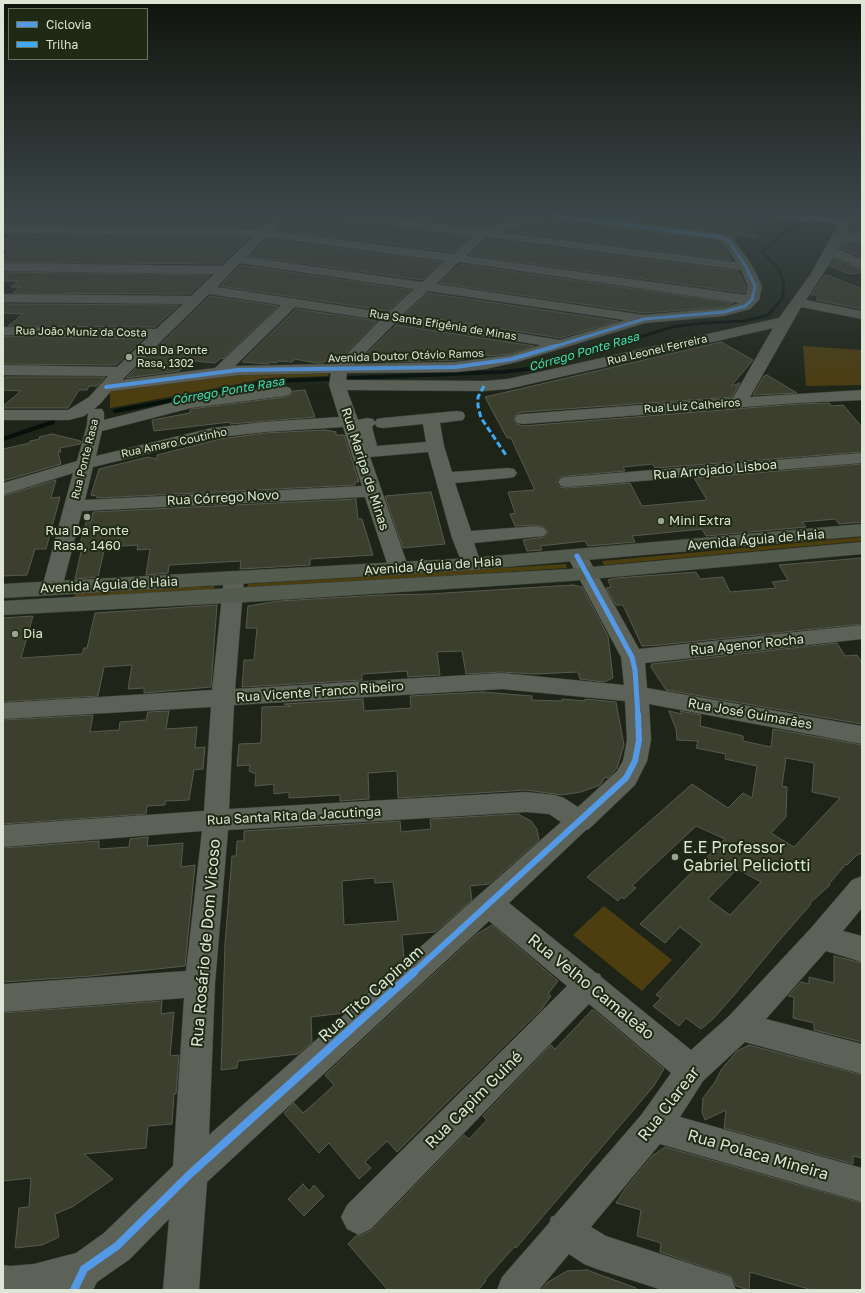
<!DOCTYPE html>
<html>
<head>
<meta charset="utf-8">
<style>
  body { margin:0 }
  #map { position:relative; width:865px; height:1293px; overflow:hidden; background:#1e2518; font-family:"Golos Text",sans-serif }
  canvas { display:block }
  .frame { position:absolute; inset:0; border:4px solid #dde5d7; pointer-events:none }
  .legend { position:absolute; left:8px; top:8px; width:140px; height:52px; box-sizing:border-box; background:#1e2a13; border:1px solid #6a7561; margin:0; padding:5px 7px; list-style:none; font-size:12px; color:#dde5d7 }
  .legend li { display:flex; align-items:center; gap:8px; height:20px }
  .legend b { width:20px; border:1px solid #6a7561 }
</style>
</head>
<body>
<div id="map">
<canvas width="865" height="1293"></canvas>
<div class="frame"></div>
<ul class="legend">
<li><b style="height:5px;background:#5399e6"></b>Ciclovia</li>
<li><b style="height:5px;background:#3fa9f5"></b>Trilha</li>
</ul>
</div>
<script>
const c = document.querySelector('canvas').getContext('2d');
c.lineJoin = 'round';
function fillPath(path, color) {
  c.fillStyle = color;
  c.fill(path, 'evenodd');
}
function shape(rows) {
  const path = new Path2D();
  for (const r of rows) {
    path.moveTo(r[0], r[1]);
    for (let i = 2; i < r.length; i += 2) path.lineTo(r[i], r[i + 1]);
  }
  return path;
}
function stroke(path, color, width, dash) {
  c.strokeStyle = color;
  c.lineWidth = width;
  c.lineCap = dash ? 'butt' : 'round';
  c.setLineDash(dash || []);
  c.stroke(path);
}
function label(font, color, halo, rows, align = 'center') {
  c.font = font + ' "Golos Text",sans-serif';
  c.lineWidth = 4;
  c.setLineDash([]);
  c.textBaseline = 'middle';
  c.strokeStyle = halo;
  c.fillStyle = color;
  for (const [text, x, y, turn = 0] of rows) {
    c.save();
    c.translate(x, y);
    c.rotate((+turn || 0) * Math.PI / 180);
    c.textAlign = isNaN(turn) ? turn : align;
    if (halo) c.strokeText(text, 0, 0);
    c.fillText(text, 0, 0);
    c.restore();
  }
}
const green = shape([
  [803,346,862,350,862,385,806,386],
  [233,372,328,372,328,376,270,378,110,408,110,389],
  [862,537,862,541,604,565,602,561],
  [566,564,567,568,247,589,248,584],
  [214,586,214,590,74,597,76,592],
  [604,906,672,960,642,991,573,935]
]);
const streamFar1 = shape([
  [607,347,672,327,704,323,745,321,768,315,782,299,784,283,778,268,762,252,783,233,816,215]
]);
const stream = shape([
  [115,411,276,381,502,372,536,368,610,346],
  [3,439,53,422]
]);
const building = shape([
  [24,215,273,215,259,227,17,224,24,215],
  [290,215,328,215,336,216,339,219,343,220,470,237,453,252,276,230,290,215],
  [377,215,524,215,482,227,377,215],
  [585,215,747,215,756,238,736,235,735,238,721,232,585,215],
  [856,215,862,215,862,232,848,232,856,215],
  [545,218,551,220,717,241,724,246,731,260,507,231,545,218],
  [9,235,249,238,221,264,3,262,3,258,9,249,3,249,3,242,9,235],
  [267,239,442,262,422,280,250,256,267,239],
  [487,239,738,271,746,287,745,293,469,255,487,239],
  [843,242,862,242,862,258,840,248,843,242],
  [835,259,862,270,862,272,850,274,830,266,835,259],
  [460,264,733,303,723,307,643,313,439,283,460,264],
  [241,265,411,290,388,311,220,286,241,265],
  [3,272,210,275,190,294,13,293,21,287,11,287,19,281,3,281,3,272],
  [827,275,862,289,862,309,816,300,818,295,811,295,824,276,827,275],
  [428,293,618,321,560,338,405,314,428,293],
  [210,296,278,306,223,359,221,358,215,363,195,361,188,368,183,367,179,371,126,378,210,296],
  [3,304,179,305,155,327,8,326,23,314,3,313,3,304],
  [296,309,377,321,341,358,337,358,333,363,324,361,323,363,316,363,295,359,292,362,277,361,276,363,270,362,268,364,242,362,296,309],
  [396,325,534,346,510,354,489,356,483,355,482,357,476,358,465,356,463,360,456,360,386,362,372,360,370,362,359,361,396,325],
  [3,336,143,339,116,365,3,364,3,336],
  [721,342,753,360,731,386,740,383,732,397,523,412,516,414,514,420,517,424,523,426,797,404,829,403,832,406,843,405,862,427,862,452,655,468,653,464,623,467,625,471,567,476,560,477,556,482,560,487,567,488,630,483,642,506,707,500,694,478,862,464,862,522,839,524,835,519,802,522,806,527,706,536,702,529,632,536,635,542,588,546,585,541,540,546,542,550,527,551,523,540,544,537,548,532,544,527,537,525,515,526,510,514,515,513,508,492,534,490,534,488,511,438,507,438,485,397,721,342],
  [767,375,797,393,753,395,764,376,767,375],
  [6,377,105,377,97,386,89,386,87,390,79,390,68,408,3,408,3,406,21,391,3,390,3,379,6,377],
  [305,390,315,417,230,424,230,422,154,431,152,420,190,413,190,410,191,409,284,397,290,395,293,391,305,390],
  [325,430,336,432,336,435,344,435,359,482,355,482,355,485,97,498,97,496,91,495,99,469,148,457,157,459,157,455,220,439,264,433,325,430],
  [52,434,81,441,80,444,60,448,61,452,58,452,61,464,3,481,3,449,30,443,30,441,40,439,39,437,52,434],
  [56,480,51,498,60,497,46,549,35,549,27,575,3,576,3,496,56,480],
  [431,492,445,544,403,548,385,496,431,492],
  [356,499,358,519,362,519,373,555,310,559,310,565,240,569,241,561,169,565,168,573,146,575,150,549,137,550,138,545,105,547,98,577,75,579,83,543,80,544,86,522,91,522,93,512,356,499],
  [862,558,862,624,660,645,642,646,623,605,616,605,606,588,611,587,608,580,617,578,696,572,700,579,723,577,730,592,776,588,772,582,788,580,779,565,862,558],
  [573,585,582,587,608,636,613,678,604,682,580,679,578,672,533,674,502,672,466,674,462,651,437,652,440,675,408,677,407,671,362,674,362,680,242,687,244,660,254,660,257,628,246,628,248,606,279,601,381,595,429,594,573,585],
  [217,605,211,687,144,693,144,688,128,689,132,665,104,667,98,696,3,702,3,618,33,616,21,658,82,654,84,648,87,648,95,613,217,605],
  [837,643,845,656,857,655,862,663,862,724,666,690,651,667,652,664,837,643],
  [483,692,532,696,532,700,562,701,562,699,585,701,585,699,616,702,624,745,617,768,608,778,605,777,600,785,581,792,562,795,526,790,398,798,397,771,368,773,369,799,340,801,340,795,289,798,289,792,274,794,274,784,255,786,256,774,249,771,250,765,237,766,239,744,261,743,262,707,291,706,284,704,363,699,364,711,411,708,410,696,483,692],
  [169,711,166,729,197,727,195,748,205,747,203,769,194,770,189,800,165,801,165,805,147,806,146,814,3,824,3,720,93,715,90,732,119,730,120,722,146,720,148,712,169,711],
  [669,711,682,714,680,711,701,715,700,726,743,736,743,741,771,747,773,729,862,745,862,853,857,855,847,865,846,864,829,884,830,885,810,903,811,904,778,942,735,994,713,1019,701,1029,686,1018,679,1026,653,1006,661,998,656,995,702,944,680,927,665,943,640,924,725,839,696,826,632,886,636,888,624,899,621,897,618,901,587,877,692,784,728,808,743,793,752,798,757,766,725,759,726,754,696,748,698,741,677,740,676,729,669,711],
  [786,758,814,763,812,792,840,798,794,847,771,833,786,817,787,787,782,786,786,758],
  [737,869,761,882,730,915,708,899,737,869],
  [518,814,531,821,537,829,539,840,489,884,470,886,472,900,435,932,402,935,404,959,344,1013,311,1017,312,1042,298,1054,238,1061,237,1068,221,1070,225,944,232,856,236,856,237,841,244,841,244,831,400,821,401,832,431,829,430,819,518,814],
  [374,878,375,883,393,882,398,921,344,925,342,881,374,878],
  [148,837,147,846,183,843,181,867,195,865,185,966,91,976,3,982,3,848,99,841,99,849,129,847,130,839,148,837],
  [492,925,558,981,548,994,551,996,541,1010,526,1024,397,1152,387,1141,365,1162,371,1168,359,1179,329,1143,319,1153,284,1113,294,1103,303,1113,319,1099,334,1085,325,1075,477,934,492,925],
  [834,956,862,963,862,1042,814,1030,814,1023,793,1018,794,997,788,996,801,982,809,984,809,977,834,983,834,956],
  [162,1001,161,1014,174,1012,170,1056,179,1055,176,1094,174,1094,172,1124,148,1126,146,1148,84,1154,113,1179,72,1207,55,1214,59,1237,42,1245,15,1248,19,1208,29,1207,31,1178,3,1181,3,1013,162,1001],
  [592,1010,595,1011,664,1069,653,1087,516,1248,515,1246,485,1280,486,1281,478,1290,388,1290,348,1244,357,1235,360,1236,372,1230,464,1135,469,1139,487,1120,483,1116,551,1045,555,1049,592,1010],
  [749,1045,862,1075,862,1158,853,1156,853,1164,724,1128,726,1110,705,1120,702,1112,703,1098,715,1082,721,1070,737,1051,749,1045],
  [665,1147,862,1203,862,1290,812,1290,750,1272,749,1290,736,1286,731,1276,660,1252,661,1243,637,1236,641,1210,616,1203,625,1189,652,1156,665,1147],
  [303,1184,309,1191,314,1185,324,1196,304,1216,288,1199,303,1184],
  [587,1270,636,1288,636,1290,541,1290,548,1282,567,1271,587,1270]
]);
const minor = shape([
  [275,215,288,215,273,231,453,254,473,236,343,219,339,218,337,215,368,215,482,229,528,215,576,215,721,233,734,239,753,267,762,286,759,300,750,309,724,316,645,323,517,362,485,369,456,372,347,373,346,380,484,381,508,379,779,318,810,275,838,225,818,221,812,223,782,219,778,218,776,215,822,215,841,219,843,215,855,215,846,233,862,233,862,241,842,241,838,249,862,260,862,269,834,257,806,300,862,311,862,319,801,307,750,397,862,390,862,400,797,403,523,424,517,423,515,419,517,415,523,414,733,398,773,328,508,389,484,391,347,390,358,420,367,418,373,419,375,422,377,419,383,418,457,411,463,412,465,416,463,420,440,423,444,446,452,472,508,468,514,469,517,473,514,477,508,478,455,483,471,531,537,526,544,528,547,532,544,536,474,543,481,564,478,568,471,570,464,568,452,538,428,452,370,457,409,569,406,573,399,575,392,573,389,569,365,497,82,511,62,588,59,593,52,594,45,593,42,588,73,473,3,495,3,483,77,461,87,425,88,413,84,416,69,420,3,420,3,410,68,410,89,397,108,376,3,375,3,365,117,367,147,338,3,335,3,327,156,329,183,304,3,302,3,294,191,296,214,274,3,271,3,263,222,266,253,237,3,233,3,225,260,229,275,215],
  [545,215,547,218,551,219,718,240,725,245,736,262,500,232,543,218,545,215],
  [266,237,445,261,422,282,247,257,266,237],
  [486,237,741,270,748,286,746,295,466,256,486,237],
  [459,262,740,303,723,308,643,315,436,284,459,262],
  [240,263,414,289,388,313,217,287,240,263],
  [428,291,625,320,560,340,402,315,428,291],
  [209,294,281,305,215,368,122,380,209,294],
  [295,307,380,320,337,364,235,366,295,307],
  [395,323,541,345,510,355,456,362,354,364,395,323],
  [331,373,329,385,339,417,264,422,212,428,96,456,102,431,191,408,284,396,290,394,292,391,290,388,284,386,190,398,104,420,104,413,102,409,94,409,101,403,111,391,238,375,331,373],
  [375,424,377,427,383,428,423,424,426,442,377,446,372,427,375,424],
  [343,427,362,486,85,500,93,467,212,438,264,432,343,427],
  [862,453,862,463,567,487,561,486,558,482,561,478,567,477,862,453],
  [577,550,584,552,587,556,639,649,862,625,862,639,645,663,647,688,862,726,862,744,649,704,651,740,647,761,635,785,589,829,586,830,509,903,596,973,600,974,601,977,691,1050,729,1016,811,928,852,880,862,876,862,908,843,931,862,936,862,962,826,951,766,1019,862,1044,862,1074,745,1042,703,1081,680,1117,862,1168,862,1202,660,1144,591,1227,606,1236,731,1277,736,1290,662,1290,597,1269,584,1264,569,1254,539,1290,497,1290,502,1277,550,1222,551,1217,554,1216,642,1114,671,1073,589,1004,371,1229,359,1235,347,1229,341,1217,347,1205,567,986,489,921,207,1182,199,1290,163,1290,169,1219,130,1259,97,1282,93,1290,3,1290,3,1265,10,1266,34,1264,76,1253,104,1233,173,1166,184,998,3,1012,3,984,186,971,202,831,3,847,3,825,204,811,211,707,3,719,3,703,212,690,224,578,227,574,234,572,241,574,244,578,235,689,502,673,624,685,621,657,567,556,570,552,577,550],
  [502,689,625,701,627,740,623,761,617,771,578,807,564,798,555,795,526,792,229,809,234,705,502,689],
  [526,812,549,814,561,822,209,1135,215,983,228,830,526,812]
]);
const major = shape([
  [862,524,862,536,471,570,3,598,3,584,471,558,862,524],
  [862,542,862,554,570,581,247,602,3,615,3,601,570,569,862,542]
]);
const quietFar1 = shape([
  [799,217,812,219,816,217,844,223]
]);
const quiet = shape([
  [484,386,478,397,478,406,481,418,506,455]
]);
const cyclewayFar4 = shape([
  [551,215,721,237,730,242,746,267,755,286,752,300,745,306,724,312,644,319,553,347]
]);
const cyclewayFar3 = shape([
  [106,387,238,370,456,367,512,359,556,346]
]);
const cyclewayFar2 = shape([
  [577,556,632,657,635,670,638,716]
]);
const cyclewayFar1 = shape([
  [413,973,626,778,635,761,639,740,638,715]
]);
const cycleway = shape([
  [74,1290,84,1269,117,1246,190,1174,414,972]
]);
const markers = [
  [129,357,4,"#9aa294"],
  [87,517,4,"#9aa294"],
  [661,521,4,"#9aa294"],
  [15,634,4,"#9aa294"],
  [675,857,4,"#9aa294"]
];
const farStreetnames = [
  ["Rua Santa Efigênia de Minas",443,325,9],
  ["Rua João Muniz da Costa",81,332,1],
  ["Rua Leonel Ferreira",657,350,-13],
  ["Avenida Doutor Otávio Ramos",406,356,-2],
  ["Rua Luiz Calheiros",692,406,-4],
  ["Rua Amaro Coutinho",174,443,-12],
  ["Rua Ponte Rasa",85,459,-76]
];
const farPoinames = [
  ["Rua Da Ponte",137,351],
  ["Rasa, 1302",137,364]
];
const farWaternames = [
  ["Córrego Ponte Rasa",584,352,-16],
  ["Córrego Ponte Rasa",228,391,-10]
];
const streetNames = [
  ["Rua Maripa de Minas",365,469,72],
  ["Rua Arrojado Lisboa",715,470,-5],
  ["Rua Córrego Novo",223,498,-3],
  ["Avenida Águia de Haia",756,540,-5],
  ["Avenida Águia de Haia",433,566,-4],
  ["Avenida Águia de Haia",109,585,-3],
  ["Rua Agenor Rocha",747,645,-6],
  ["Rua Vicente Franco Ribeiro",320,692,-4],
  ["Rua José Guimarães",750,714,10],
  ["Rua Santa Rita da Jacutinga",294,816,-3]
];
const poiNames = [
  ["Mini Extra",669,521],
  ["Rua Da Ponte",87,531,"center"],
  ["Rasa, 1460",87,546,"center"],
  ["Dia",23,634]
];
const nearPoinames = [
  ["E.E Professor",683,848],
  ["Gabriel Peliciotti",683,866]
];
const nearStreetnames = [
  ["Rua Rosário de Dom Vicoso",206,943,-85],
  ["Rua Velho Camaleão",591,987,39],
  ["Rua Tito Capinam",371,994,-42],
  ["Rua Capim Guiné",474,1100,-45],
  ["Rua Clarear",669,1104,-52],
  ["Rua Polaca Mineira",758,1155,16]
];
fillPath(green, '#4d3e10');
stroke(streamFar1, '#05100c', 3);
stroke(stream, '#05100c', 4);
fillPath(building, '#3c3f2d');
stroke(building, '#575a4f', 1);
stroke(minor, '#3b4037', 1);
stroke(major, '#3b4037', 1);
fillPath(minor, '#5d6258');
fillPath(major, '#535c4f');
stroke(quietFar1, '#3fa9f5', 2.5, [5, 2.5]);
stroke(quiet, '#3fa9f5', 3, [6, 3]);
stroke(cyclewayFar4, '#5399e6', 3);
stroke(cyclewayFar3, '#5399e6', 4);
stroke(cyclewayFar2, '#5399e6', 5);
stroke(cyclewayFar1, '#5399e6', 6);
stroke(cycleway, '#5399e6', 8);
const sky = c.createLinearGradient(0, 0, 0, 396);
sky.addColorStop(0, '#10140d');
sky.addColorStop(0.54, '#3b4648');
sky.addColorStop(1, '#3b464800');
c.fillStyle = sky;
c.fillRect(0, 0, 865, 396);
for (const [x, y, r, color] of markers) {
  const dot = new Path2D();
  dot.arc(x, y, r, 0, 2 * Math.PI);
  c.fillStyle = color;
  c.fill(dot);
  stroke(dot, '#1e2a13', 1.5);
}
label('11px', '#dde5d7', '#1e2a13', farStreetnames);
label('11px', '#dde5d7', '#1e2a13', farPoinames, 'left');
label('italic 12px', '#45ddb9', '#1e2a13', farWaternames);
label('13px', '#dde5d7', '#1e2a13', streetNames);
label('13px', '#dde5d7', '#1e2a13', poiNames, 'left');
label('16px', '#dde5d7', '#1e2a13', nearPoinames, 'left');
label('16px', '#dde5d7', '#1e2a13', nearStreetnames);
</script>
</body>
</html>
